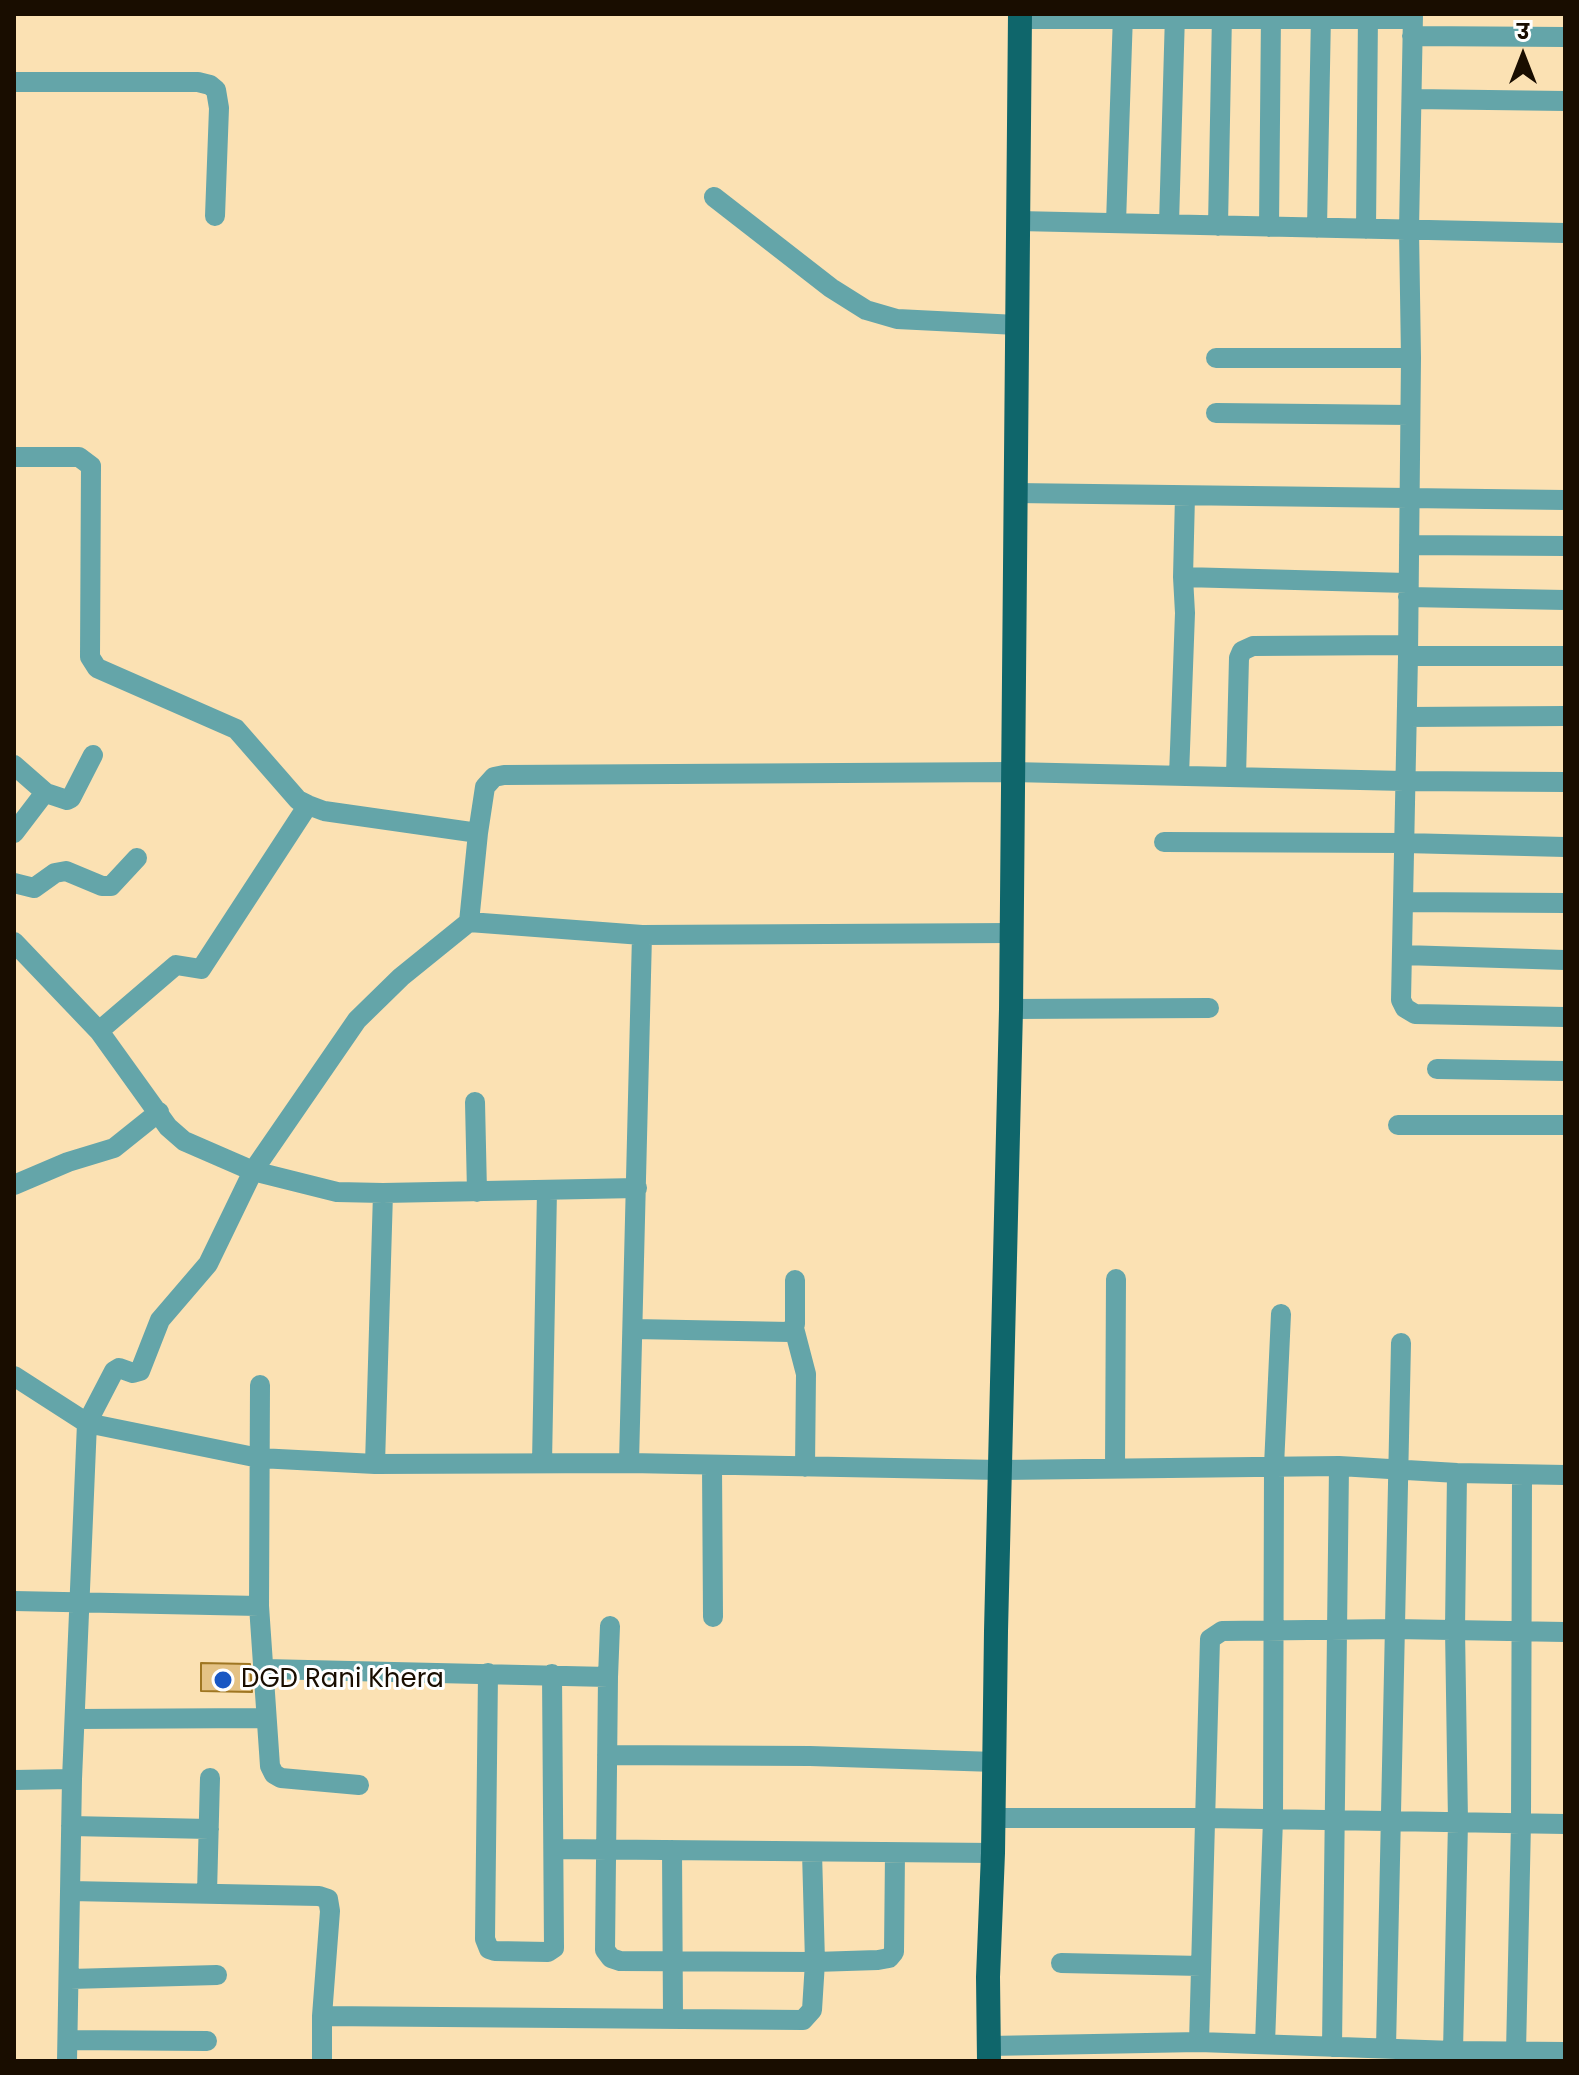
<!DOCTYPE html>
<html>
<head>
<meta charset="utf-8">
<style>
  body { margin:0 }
  #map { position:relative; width:1579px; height:2075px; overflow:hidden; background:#fbe1b3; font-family:Poppins,"Noto Sans Devanagari",sans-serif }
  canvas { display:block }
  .frame { position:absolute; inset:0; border:16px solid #190d00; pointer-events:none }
  .north { position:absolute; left:1483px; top:16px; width:80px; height:80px; -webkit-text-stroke:6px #fff; paint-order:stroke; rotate:0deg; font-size:22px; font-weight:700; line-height:32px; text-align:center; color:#190d00 }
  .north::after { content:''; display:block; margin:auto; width:28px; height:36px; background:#190d00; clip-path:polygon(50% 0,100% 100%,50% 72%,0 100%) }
</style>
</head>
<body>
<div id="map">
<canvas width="1579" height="2075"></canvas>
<div class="frame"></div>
<div class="north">उ</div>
</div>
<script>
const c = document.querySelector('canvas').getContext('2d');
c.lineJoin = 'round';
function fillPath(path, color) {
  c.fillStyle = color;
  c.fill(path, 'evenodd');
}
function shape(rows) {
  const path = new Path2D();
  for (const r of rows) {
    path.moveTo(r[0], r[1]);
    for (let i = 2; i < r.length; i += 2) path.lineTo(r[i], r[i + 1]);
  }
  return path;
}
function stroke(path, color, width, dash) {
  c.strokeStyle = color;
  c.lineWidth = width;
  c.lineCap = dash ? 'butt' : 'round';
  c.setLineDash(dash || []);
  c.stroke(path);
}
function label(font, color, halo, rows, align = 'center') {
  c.font = font + ' Poppins,sans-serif';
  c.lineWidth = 6;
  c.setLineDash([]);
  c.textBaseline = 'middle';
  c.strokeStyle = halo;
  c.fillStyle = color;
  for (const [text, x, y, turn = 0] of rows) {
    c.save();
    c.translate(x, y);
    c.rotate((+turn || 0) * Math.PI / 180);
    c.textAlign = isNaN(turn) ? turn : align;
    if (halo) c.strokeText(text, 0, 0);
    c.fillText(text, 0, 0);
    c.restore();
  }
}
const building = shape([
  [201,1663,250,1664,252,1692,201,1691,201,1663]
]);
const minor = shape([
  [1413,14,1409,230,1411,358,1408,656,1401,1000,1405,1008,1415,1014,1565,1017],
  [1020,19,1413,19],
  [1412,36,1565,37],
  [14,82,198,82,210,85,216,90,219,108,215,216],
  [1413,99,1565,101],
  [714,197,831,288,866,310,897,319,1017,325],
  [1018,221,1565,233],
  [1116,223,1123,14],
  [1169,224,1175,14],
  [1218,226,1222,14],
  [1269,227,1271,14],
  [1317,228,1321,14],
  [1366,229,1368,14],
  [1216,358,1411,358],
  [1216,413,1410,415],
  [14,457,79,457,91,466,90,657,97,668,236,729,298,800,308,805,324,811,478,833,469,922,642,935,629,1463],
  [1015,493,1565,500],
  [1409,545,1565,546],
  [1183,577,1407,583],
  [1408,597,1565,600],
  [1408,656,1565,656],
  [1407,717,1565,716],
  [14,765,46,793],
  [1179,776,1185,613,1183,577,1185,496],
  [1236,777,1239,658,1242,651,1253,646,1407,645],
  [14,833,43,795,46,793,67,800,71,798,93,755],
  [478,833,485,787,494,777,504,775,1012,772,1404,781,1565,782],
  [1164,842,1404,843,1565,847],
  [14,883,34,888,55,873,66,871,102,886,111,886,137,858],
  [1403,902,1565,903],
  [642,935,1011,933],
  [14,942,99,1031,168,1127,184,1141,253,1171,337,1192,383,1193,637,1188],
  [1403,955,1565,960],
  [1011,1009,1209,1008],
  [99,1031,176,965,201,969,308,805],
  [1437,1069,1565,1071],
  [475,1102,477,1192],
  [1398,1125,1565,1125],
  [14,1185,68,1162,114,1148,159,1112],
  [794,1328,806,1374,805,1467],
  [634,1329,790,1332,795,1324,795,1280],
  [14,1376,87,1423,259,1458,375,1464,629,1463,1000,1470,1339,1466,1457,1473,1565,1475],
  [260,1385,259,1606,270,1766,274,1774,281,1778,359,1785],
  [542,1463,547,1190],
  [375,1464,383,1193],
  [712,1466,713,1617],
  [1115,1468,1116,1279],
  [14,1601,259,1606],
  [265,1669,608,1677,605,1950,611,1958,620,1961,815,1962,812,1852],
  [488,1673,485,1939,489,1949,495,1951,548,1952,554,1948,552,1674],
  [608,1677,610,1626],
  [75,1719,266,1718],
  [607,1755,810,1756,995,1762],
  [14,1780,72,1779],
  [994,1818,1206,1818,1565,1824],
  [71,1826,209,1829],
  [554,1849,993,1853],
  [672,1850,673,2017],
  [70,1891,319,1896,328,1899,330,1911,322,2016,322,2061],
  [207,1893,210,1778],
  [1061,1963,1201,1966],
  [70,1979,217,1975],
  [322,2016,803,2020,812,2010,815,1962,878,1960,889,1958,894,1952,895,1853],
  [68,2040,207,2041],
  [1199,2042,1210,1639,1222,1631,1395,1629,1565,1632],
  [1265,2044,1273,1819,1274,1466,1281,1314],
  [989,2046,1199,2042,1453,2051,1565,2052],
  [1332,2047,1339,1466],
  [1386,2048,1401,1343],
  [1453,2051,1458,1822,1455,1629,1457,1473],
  [1516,2052,1521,1823,1522,1475],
  [67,2061,72,1779,87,1423,114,1371,119,1368,133,1373,140,1371,160,1320,208,1264,253,1171,357,1020,401,977,469,922]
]);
const major = shape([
  [989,2061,988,1977,993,1853,996,1631,1011,1009,1020,14]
]);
const markers = [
  [223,1680,10,"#1957c3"]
];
const poiNames = [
  ["DGD Rani Khera",241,1680]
];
fillPath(building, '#e4c285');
stroke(building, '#9f7622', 2);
stroke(minor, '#64a5a9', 20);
stroke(major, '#0f666b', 24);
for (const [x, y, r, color] of markers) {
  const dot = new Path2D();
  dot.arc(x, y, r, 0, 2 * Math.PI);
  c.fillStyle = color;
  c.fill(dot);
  stroke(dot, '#fff', 3);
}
label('26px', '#190d00', '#fff', poiNames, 'left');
</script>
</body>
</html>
